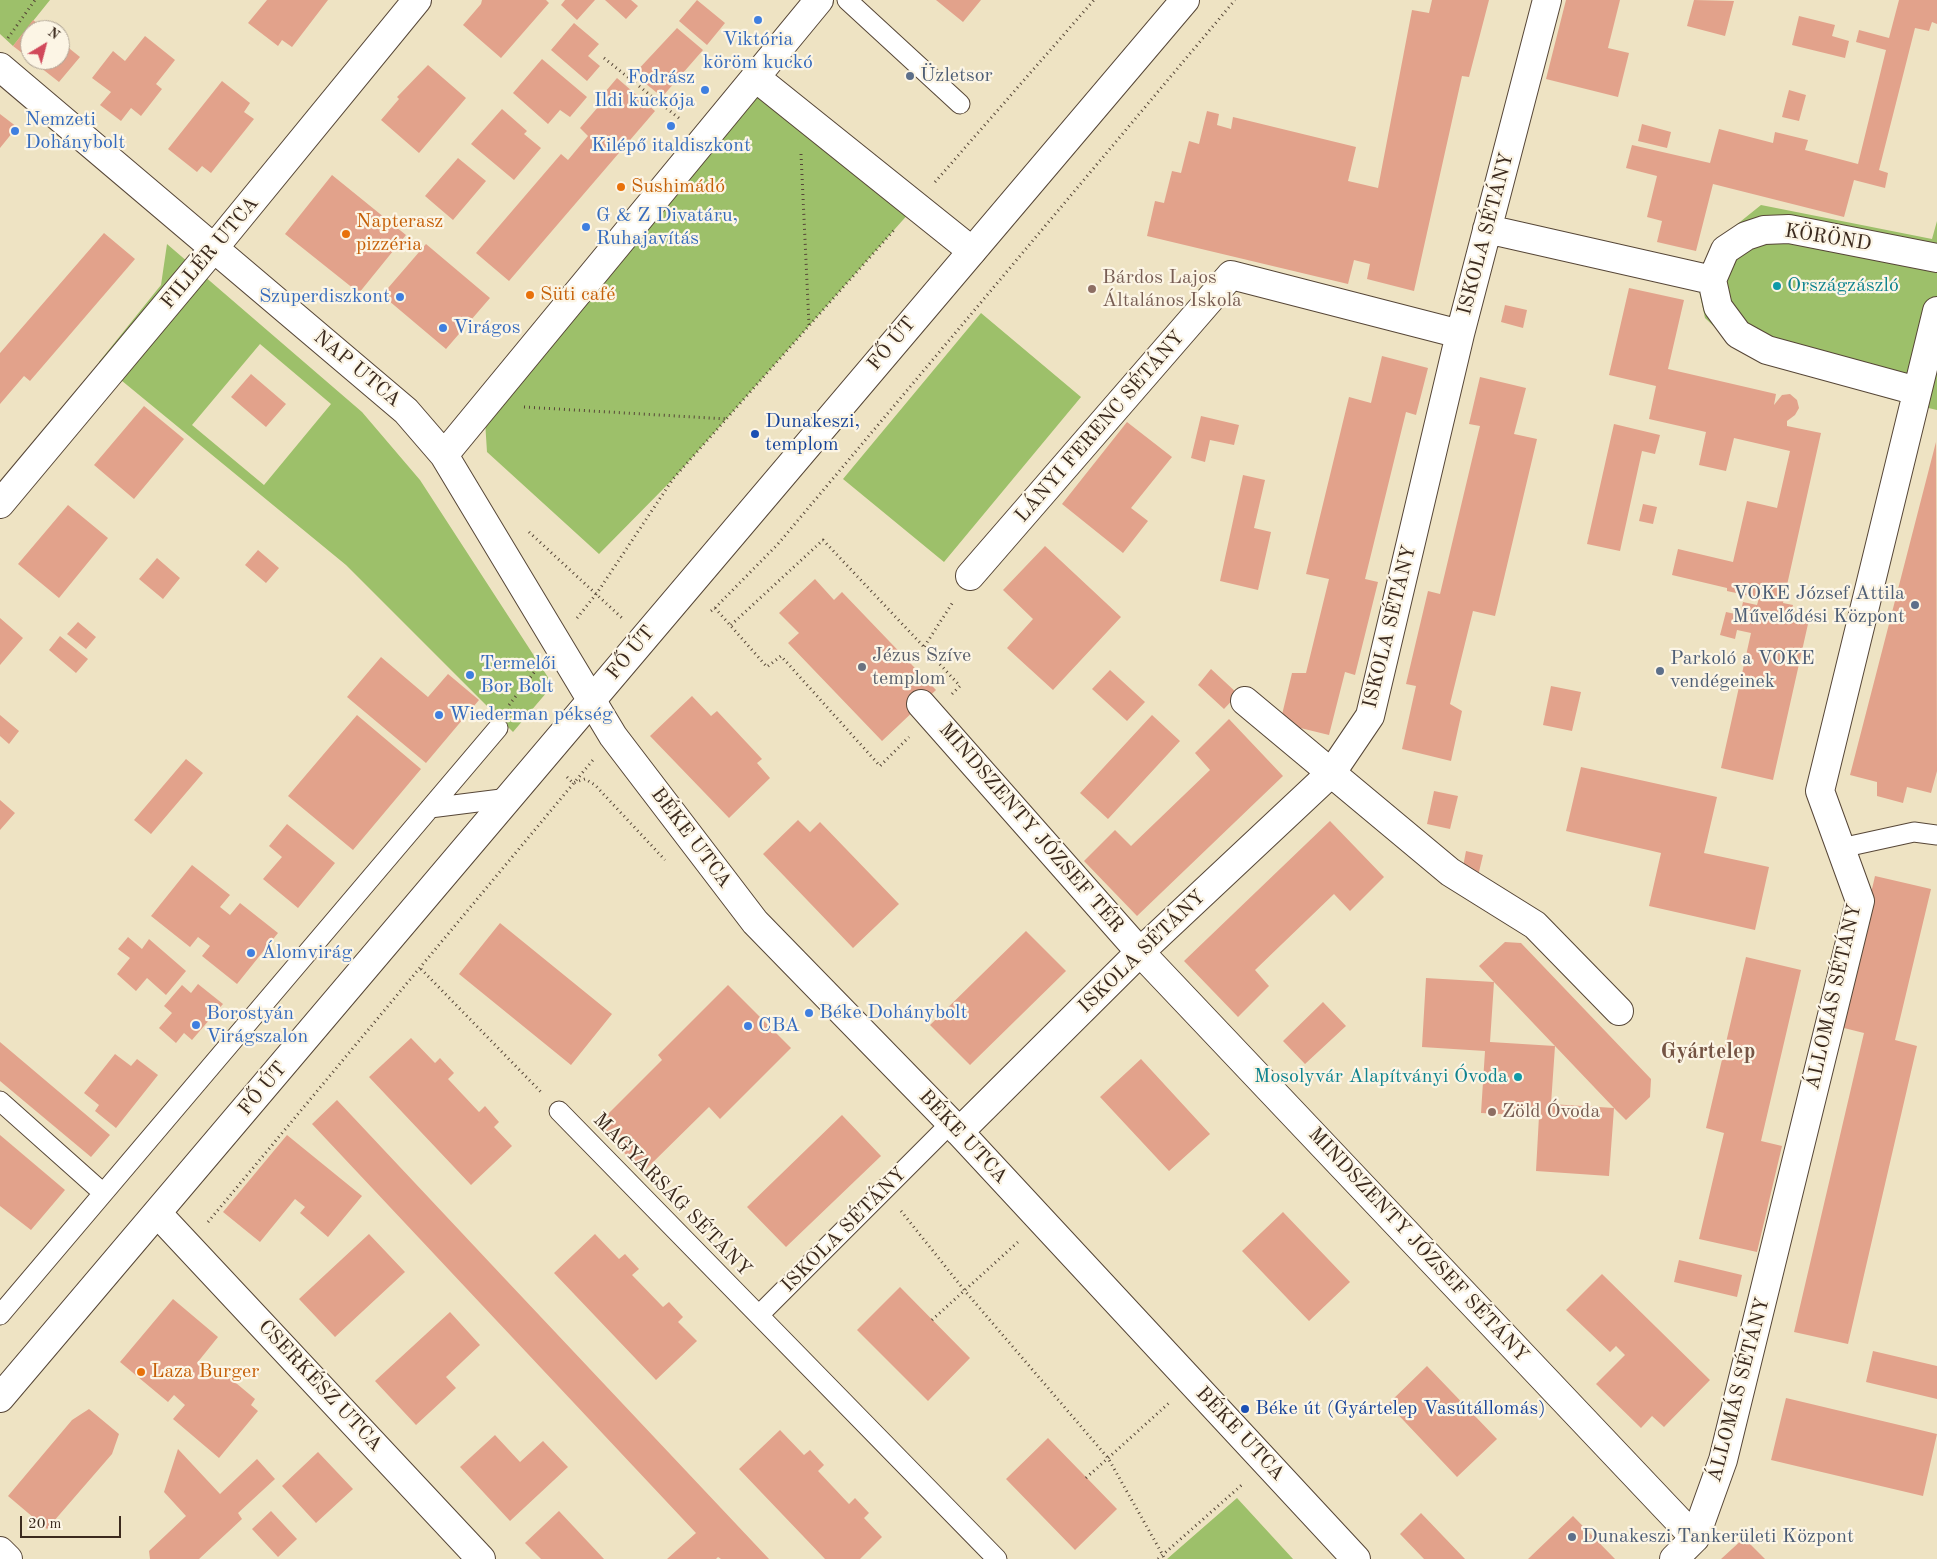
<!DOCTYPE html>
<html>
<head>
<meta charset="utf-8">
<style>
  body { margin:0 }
  #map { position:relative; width:1937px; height:1559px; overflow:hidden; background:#eee3c3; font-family:"Old Standard TT",serif }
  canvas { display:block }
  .north { position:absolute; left:20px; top:20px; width:50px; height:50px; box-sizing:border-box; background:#fcf5e5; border:1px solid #afa495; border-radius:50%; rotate:37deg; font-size:14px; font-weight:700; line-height:20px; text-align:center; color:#3b2a1e }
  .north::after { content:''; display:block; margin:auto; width:18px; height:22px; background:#d1495b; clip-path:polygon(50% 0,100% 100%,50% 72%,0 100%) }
  .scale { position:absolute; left:20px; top:1516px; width:101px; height:22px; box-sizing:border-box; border:2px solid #3b2a1e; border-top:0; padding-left:6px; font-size:15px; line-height:18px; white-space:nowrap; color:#3b2a1e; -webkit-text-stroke:4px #fcf5e5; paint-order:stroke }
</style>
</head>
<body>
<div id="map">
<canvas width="1937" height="1559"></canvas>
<div class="north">N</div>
<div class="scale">20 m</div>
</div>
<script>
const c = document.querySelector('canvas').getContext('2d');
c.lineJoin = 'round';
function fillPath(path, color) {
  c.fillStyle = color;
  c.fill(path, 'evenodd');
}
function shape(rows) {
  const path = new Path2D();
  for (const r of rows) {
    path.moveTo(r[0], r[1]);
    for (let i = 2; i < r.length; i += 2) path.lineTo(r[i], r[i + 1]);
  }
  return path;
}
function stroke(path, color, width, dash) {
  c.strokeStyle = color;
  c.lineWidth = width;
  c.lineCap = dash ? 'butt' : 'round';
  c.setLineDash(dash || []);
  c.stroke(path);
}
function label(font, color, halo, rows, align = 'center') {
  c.font = font + ' "Old Standard TT",serif';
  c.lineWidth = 4.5;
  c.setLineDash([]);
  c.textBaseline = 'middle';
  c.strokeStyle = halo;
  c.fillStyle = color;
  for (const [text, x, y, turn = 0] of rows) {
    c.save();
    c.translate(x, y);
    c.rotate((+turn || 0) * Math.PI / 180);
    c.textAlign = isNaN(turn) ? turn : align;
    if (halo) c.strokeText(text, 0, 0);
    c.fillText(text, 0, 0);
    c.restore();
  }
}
const green = shape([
  [0,0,50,0,13,46,0,34],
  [755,88,910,212,673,479,599,554,487,452,484,405],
  [1761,205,1932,239,1937,221,1937,410,1890,399,1761,360,1737,348,1705,318,1696,277,1715,242],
  [167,244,362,412,420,480,553,685,513,732,346,565,99,362,161,285],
  [260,344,331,404,264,485,192,425],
  [981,313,1081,397,944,562,843,479],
  [1237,1498,1293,1559,1167,1559]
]);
const building = shape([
  [267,0,328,0,292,47,282,40,278,46,248,23],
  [482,0,546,0,549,3,501,58,463,25,481,4],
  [565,0,595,0,577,20,561,5],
  [605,0,631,0,638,6,626,19],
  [697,0,725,23,707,45,679,21],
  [936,0,981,0,963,22],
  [1432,0,1489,0,1469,77,1462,76,1414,291,1367,279,1370,264,1354,260,1348,284,1147,236,1155,201,1164,203,1172,171,1181,173,1189,141,1199,144,1207,111,1219,114,1217,125,1231,129,1233,117,1356,147,1348,181,1378,188,1412,10,1429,13],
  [1566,0,1620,0,1608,48,1629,53,1618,97,1546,79],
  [1694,0,1734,1,1725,36,1687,26],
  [1899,0,1937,0,1937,24,1932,22,1929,31,1915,28,1879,170,1888,173,1885,188,1854,180,1844,217,1713,184,1696,251,1657,242,1662,221,1647,217,1657,176,1626,168,1632,145,1710,163,1719,129,1773,143,1775,132,1808,140,1805,150,1858,164,1886,50,1856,42,1859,30,1889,38],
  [1799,16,1835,25,1832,36,1849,41,1845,58,1792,45],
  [33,20,46,30,30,30,30,59,13,46],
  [574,23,599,44,588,56,600,66,587,81,551,50],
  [677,28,703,50,662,97,634,74],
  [145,36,175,60,156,84,162,89,141,116,131,108,121,121,100,105,111,92,92,78,113,51,125,61],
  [60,41,80,57,59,82,31,60,60,60],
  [542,59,587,97,570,117,560,110,548,124,513,93],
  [428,65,466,98,419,153,381,120,399,99,397,97],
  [617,78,655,111,509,281,476,253,561,154,568,160,588,136,580,128,604,100,600,98],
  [222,81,250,103,244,112,254,119,211,173,202,166,197,172,168,149],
  [1789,90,1806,95,1799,121,1782,117],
  [502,109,527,131,524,134,541,148,514,180,471,144],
  [0,114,17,127,0,148],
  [1642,124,1671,132,1667,148,1638,141],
  [458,158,486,181,453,220,425,196],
  [332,175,406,235,359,293,285,234],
  [104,233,135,259,30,381,24,376,0,404,0,353],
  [426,244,490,298,446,349,382,295],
  [1629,288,1684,300,1668,369,1776,394,1774,405,1782,395,1790,394,1797,400,1799,408,1795,415,1787,421,1787,426,1821,433,1783,603,1793,605,1792,611,1810,615,1773,780,1721,768,1751,633,1737,630,1735,639,1720,635,1726,612,1740,615,1743,602,1757,605,1759,598,1727,591,1727,588,1672,575,1678,549,1733,562,1747,501,1777,508,1790,451,1734,438,1726,471,1699,465,1706,432,1649,419,1656,386,1609,375],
  [1505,305,1527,310,1523,328,1501,322],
  [1382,356,1428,368,1416,415,1406,412,1365,579,1378,582,1355,675,1345,672,1329,735,1280,723,1292,673,1306,673,1329,579,1306,574,1349,397,1371,403],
  [251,374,286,404,266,427,231,397],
  [1480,377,1526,388,1514,434,1537,439,1495,616,1473,611,1450,704,1462,711,1451,761,1402,749,1416,686,1406,684,1428,591,1440,594,1480,426,1469,424],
  [144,406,184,439,134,499,94,465],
  [1201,416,1239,425,1234,445,1210,440,1205,462,1191,458],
  [1127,422,1172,457,1131,508,1148,521,1123,553,1062,504],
  [1614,424,1660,435,1655,454,1642,451,1620,551,1587,544],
  [1936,442,1937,771,1931,793,1907,787,1903,803,1877,796,1877,782,1850,775],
  [1243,475,1265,480,1254,528,1271,532,1258,590,1220,581],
  [1643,504,1657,507,1653,524,1639,521],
  [68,505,108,538,59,598,18,564],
  [1045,546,1121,617,1053,690,1007,648,1033,619,1003,590],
  [258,550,279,568,266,583,245,565],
  [157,558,180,578,163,599,139,579],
  [815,579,834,600,842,592,936,690,882,741,788,643,799,633,779,613],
  [0,618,23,638,0,665],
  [78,622,96,637,86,649,67,634],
  [60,636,88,659,76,673,49,650],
  [381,657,428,697,448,674,479,700,426,763,347,697],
  [1211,669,1238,694,1224,709,1198,685],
  [1110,670,1145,702,1127,721,1092,689],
  [1551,686,1581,692,1572,731,1543,725],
  [692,696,711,716,717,711,762,759,757,763,770,778,729,818,650,736],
  [0,715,19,731,9,744,0,736],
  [357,715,421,769,353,850,288,796],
  [1152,715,1180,741,1108,819,1080,793],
  [1229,719,1283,776,1137,916,1084,861,1115,830,1131,846,1210,770,1195,753],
  [186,759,203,773,151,834,134,820],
  [1581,767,1717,797,1704,853,1769,867,1755,930,1649,906,1661,853,1566,831],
  [1434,791,1458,796,1450,829,1427,824],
  [0,800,15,813,0,830],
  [798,820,810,832,820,822,899,904,853,948,763,854],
  [1330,821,1384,877,1350,911,1334,894,1255,970,1269,986,1238,1017,1184,961],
  [287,824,335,863,298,908,263,879,282,857,269,846],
  [1466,851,1483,855,1478,876,1462,872],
  [192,865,230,895,220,907,230,915,240,903,278,933,237,984,202,956,210,946,198,937,190,947,151,916],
  [1875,876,1931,889,1895,1040,1917,1046,1848,1344,1794,1332,1864,1033,1840,1027],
  [500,923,612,1014,571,1065,459,974],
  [1026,931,1066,971,970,1065,930,1025],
  [128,937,142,949,149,939,186,971,166,995,147,978,136,991,117,974,130,958,118,949],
  [1505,942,1521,943,1651,1079,1650,1097,1626,1120,1614,1108,1609,1176,1536,1171,1539,1116,1481,1113,1485,1051,1422,1047,1426,978,1494,982,1479,966],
  [1494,982,1554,1045,1555,1046,1490,1042],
  [1555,1046,1614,1108,1551,1104],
  [1746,957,1801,970,1761,1141,1782,1146,1757,1252,1699,1239,1724,1133,1706,1128],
  [198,984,223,1004,192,1040,184,1033,176,1043,159,1028,172,1013,164,1006,182,985,191,993],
  [728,985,791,1048,720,1119,709,1107,643,1172,597,1125,662,1060,658,1055],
  [1323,1002,1346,1026,1305,1064,1283,1041],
  [411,1038,435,1063,440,1058,454,1073,448,1079,479,1112,485,1106,499,1122,494,1127,512,1146,471,1185,369,1077],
  [0,1042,110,1135,91,1157,0,1081],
  [115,1054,131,1066,137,1059,158,1075,116,1128,95,1111,99,1105,84,1093],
  [1141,1059,1210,1134,1169,1171,1100,1097],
  [337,1100,507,1281,769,1559,721,1559,718,1557,716,1559,667,1559,696,1533,312,1124],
  [842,1115,881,1156,786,1247,747,1207],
  [0,1135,65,1190,31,1230,0,1206],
  [287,1135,362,1196,328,1237,300,1213,305,1207,295,1199,260,1242,223,1212],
  [1283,1212,1350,1282,1309,1321,1242,1251],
  [369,1234,405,1272,335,1337,299,1299],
  [595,1234,619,1259,625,1254,639,1269,632,1275,663,1307,669,1302,683,1317,678,1322,697,1341,656,1380,554,1273],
  [1679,1260,1742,1275,1737,1297,1674,1282],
  [1602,1274,1710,1380,1664,1427,1652,1416,1641,1428,1596,1384,1625,1355,1616,1346,1610,1352,1566,1310],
  [900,1287,970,1358,928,1401,857,1330],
  [173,1299,218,1337,197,1363,210,1374,217,1367,255,1399,251,1405,258,1411,219,1458,173,1419,185,1405,174,1395,168,1402,120,1362],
  [450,1312,480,1345,446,1377,456,1388,416,1425,375,1381],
  [1873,1351,1937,1366,1937,1399,1866,1382],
  [1427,1366,1497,1439,1457,1477,1388,1404],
  [1786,1398,1937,1434,1923,1496,1771,1460],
  [89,1409,119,1434,112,1454,47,1529,8,1496,72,1420],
  [780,1430,804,1455,810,1450,824,1465,818,1471,849,1504,855,1498,869,1513,864,1518,882,1537,860,1559,825,1559,739,1469],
  [495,1435,520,1462,543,1441,568,1467,510,1521,460,1467],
  [1048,1438,1117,1509,1075,1550,1006,1479],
  [178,1449,220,1494,257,1459,275,1479,238,1513,242,1519,199,1559,150,1559,149,1551,186,1516,164,1492],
  [318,1452,353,1489,316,1523,282,1486],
  [271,1511,297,1539,278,1557,252,1529],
  [559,1511,604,1559,541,1559,525,1543],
  [1421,1513,1465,1559,1424,1559,1400,1534],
  [1573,1516,1615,1559,1528,1559],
  [1744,1538,1765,1559,1721,1559]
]);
const path = shape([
  [8,38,35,0],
  [604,58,680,119],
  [801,154,809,325],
  [935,182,1094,0],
  [524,407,727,419],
  [529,532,622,618],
  [715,608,778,544,1235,0],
  [711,611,715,608,767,667,781,656,880,766,909,737],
  [577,618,597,593,673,479,895,229],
  [731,625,823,540,924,647],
  [952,694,960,686,924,647,953,602],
  [509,705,536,670],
  [567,777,573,783,585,779,595,785,665,860],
  [421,969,541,1092],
  [901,1211,965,1291,1108,1458,1165,1559],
  [208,1222,593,760],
  [932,1320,1019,1241],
  [1086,1478,1169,1403],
  [1158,1559,1244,1483]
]);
const lane = shape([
  [847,0,960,104],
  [430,808,509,798],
  [1841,848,1914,832,1937,835],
  [0,1101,102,1192],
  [559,1111,997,1559],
  [0,1315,498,728],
  [759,1315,951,1123]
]);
const street = shape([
  [0,67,406,411,444,455,613,736,755,922,951,1123,1356,1559],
  [755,77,972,251],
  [1487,229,1712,280],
  [1917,391,1767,350,1738,334,1718,307,1712,280,1725,250,1746,236,1764,230,1789,229,1937,258],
  [444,455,819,0],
  [0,504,214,248,417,0],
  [970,576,1231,275,1460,334],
  [1245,701,1450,872,1535,925,1619,1011],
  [921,704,1140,952,1695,1538],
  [959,1132,1140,952,1332,772,1370,716,1460,334,1547,0],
  [158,1214,481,1559],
  [0,1551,8,1559],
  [1674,1559,1695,1538,1723,1460,1860,901,1820,791,1937,311]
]);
const primary = shape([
  [0,1398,1185,0]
]);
const markers = [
  [758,20,5,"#3f7fe0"],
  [910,76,5,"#5c6f8a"],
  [705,90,5,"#3f7fe0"],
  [671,126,5,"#3f7fe0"],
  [15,131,5,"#3f7fe0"],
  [621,187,5,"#e8710a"],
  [586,227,5,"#3f7fe0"],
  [346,234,5,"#e8710a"],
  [1777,286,5,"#0f9aa8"],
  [1092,289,5,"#8d6e63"],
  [530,295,5,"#e8710a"],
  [400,297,5,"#3f7fe0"],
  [443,328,5,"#3f7fe0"],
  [755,434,5,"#1a4fb4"],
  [1915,605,5,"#5c6f8a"],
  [862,667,5,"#6b7280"],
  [1660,671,5,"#5c6f8a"],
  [470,675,5,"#3f7fe0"],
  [439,715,5,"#3f7fe0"],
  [251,953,5,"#3f7fe0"],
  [809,1013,5,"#3f7fe0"],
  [196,1025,5,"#3f7fe0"],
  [748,1026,5,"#3f7fe0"],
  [1518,1077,5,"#0f9aa8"],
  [1492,1112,5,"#8d6e63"],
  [141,1372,5,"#e8710a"],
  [1245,1409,5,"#1a4fb4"],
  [1572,1537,5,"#5c6f8a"]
];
const shopNames = [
  ["Viktória",758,40,"center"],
  ["köröm kuckó",758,63,"center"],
  ["Fodrász",695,78,"right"],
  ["Ildi kuckója",695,101,"right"],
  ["Nemzeti",25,120],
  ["Dohánybolt",25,143],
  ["Kilépő italdiszkont",671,146,"center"],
  ["G & Z Divatáru,",596,216],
  ["Ruhajavítás",596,239],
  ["Szuperdiszkont",390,297,"right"],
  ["Virágos",453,328],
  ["Termelői",480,664],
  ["Bor Bolt",480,687],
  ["Wiederman pékség",449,715],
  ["Álomvirág",261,953],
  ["Béke Dohánybolt",819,1013],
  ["Borostyán",206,1014],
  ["Virágszalon",206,1037],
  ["CBA",758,1026]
];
const serviceNames = [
  ["Üzletsor",920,76],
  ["VOKE József Attila",1905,594,"right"],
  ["Művelődési Központ",1905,617,"right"],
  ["Parkoló a VOKE",1670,659],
  ["vendégeinek",1670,682],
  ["Dunakeszi Tankerületi Központ",1582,1537]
];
const foodNames = [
  ["Sushimádó",631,187],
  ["Napterasz",356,222],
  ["pizzéria",356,245],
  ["Süti café",540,295],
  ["Laza Burger",151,1372]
];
const streetNames = [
  ["ISKOLA SÉTÁNY",1486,234,-75],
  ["KÖRÖND",1828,238,9],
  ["FILLÉR UTCA",210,253,-50],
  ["FŐ ÚT",892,344,-50],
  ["NAP UTCA",357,369,40],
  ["LÁNYI FERENC SÉTÁNY",1100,427,-49],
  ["ISKOLA SÉTÁNY",1390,627,-76],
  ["FŐ ÚT",631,653,-50],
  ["MINDSZENTY JÓZSEF TÉR",1031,828,49],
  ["BÉKE UTCA",691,838,53],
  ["ISKOLA SÉTÁNY",1142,952,-44],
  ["ÁLLOMÁS SÉTÁNY",1834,997,-77],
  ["FŐ ÚT",263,1089,-50],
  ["BÉKE UTCA",963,1137,47],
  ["MAGYARSÁG SÉTÁNY",672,1195,46],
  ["ISKOLA SÉTÁNY",844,1230,-45],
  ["MINDSZENTY JÓZSEF SÉTÁNY",1418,1245,47],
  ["CSERKÉSZ UTCA",320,1386,47],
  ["ÁLLOMÁS SÉTÁNY",1739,1390,-75],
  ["BÉKE UTCA",1240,1434,47]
];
const educationNames = [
  ["Bárdos Lajos",1102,278],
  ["Általános Iskola",1102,301],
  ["Zöld Óvoda",1502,1112]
];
const cultureNames = [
  ["Országzászló",1787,286],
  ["Mosolyvár Alapítványi Óvoda",1508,1077,"right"]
];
const transitNames = [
  ["Dunakeszi,",765,422],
  ["templom",765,445],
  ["Béke út (Gyártelep Vasútállomás)",1255,1409]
];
const worshipNames = [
  ["Jézus Szíve",872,656],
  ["templom",872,679]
];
const quarterNames = [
  ["Gyártelep",1708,1052]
];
fillPath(green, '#9dc06a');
fillPath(building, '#e2a28b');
stroke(lane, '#564637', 21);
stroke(street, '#564637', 30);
stroke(primary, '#564637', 30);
stroke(path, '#564637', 3, [1, 4]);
stroke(lane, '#fff', 19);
stroke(street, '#fff', 28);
stroke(primary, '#fff', 28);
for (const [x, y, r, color] of markers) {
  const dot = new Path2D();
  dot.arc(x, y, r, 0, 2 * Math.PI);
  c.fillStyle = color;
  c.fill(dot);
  stroke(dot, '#fcf5e5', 2);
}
label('20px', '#366cbe', '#fcf5e5', shopNames, 'left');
label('20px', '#4e5e75', '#fcf5e5', serviceNames, 'left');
label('20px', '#c56008', '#fcf5e5', foodNames, 'left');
label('20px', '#3b2a1e', '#fcf5e5', streetNames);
label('20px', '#785e54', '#fcf5e5', educationNames, 'left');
label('20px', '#0d838f', '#fcf5e5', cultureNames, 'left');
label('20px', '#164399', '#fcf5e5', transitNames, 'left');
label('20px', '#5b616d', '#fcf5e5', worshipNames, 'left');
label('bold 22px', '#755444', '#fcf5e5', quarterNames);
</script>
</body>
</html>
